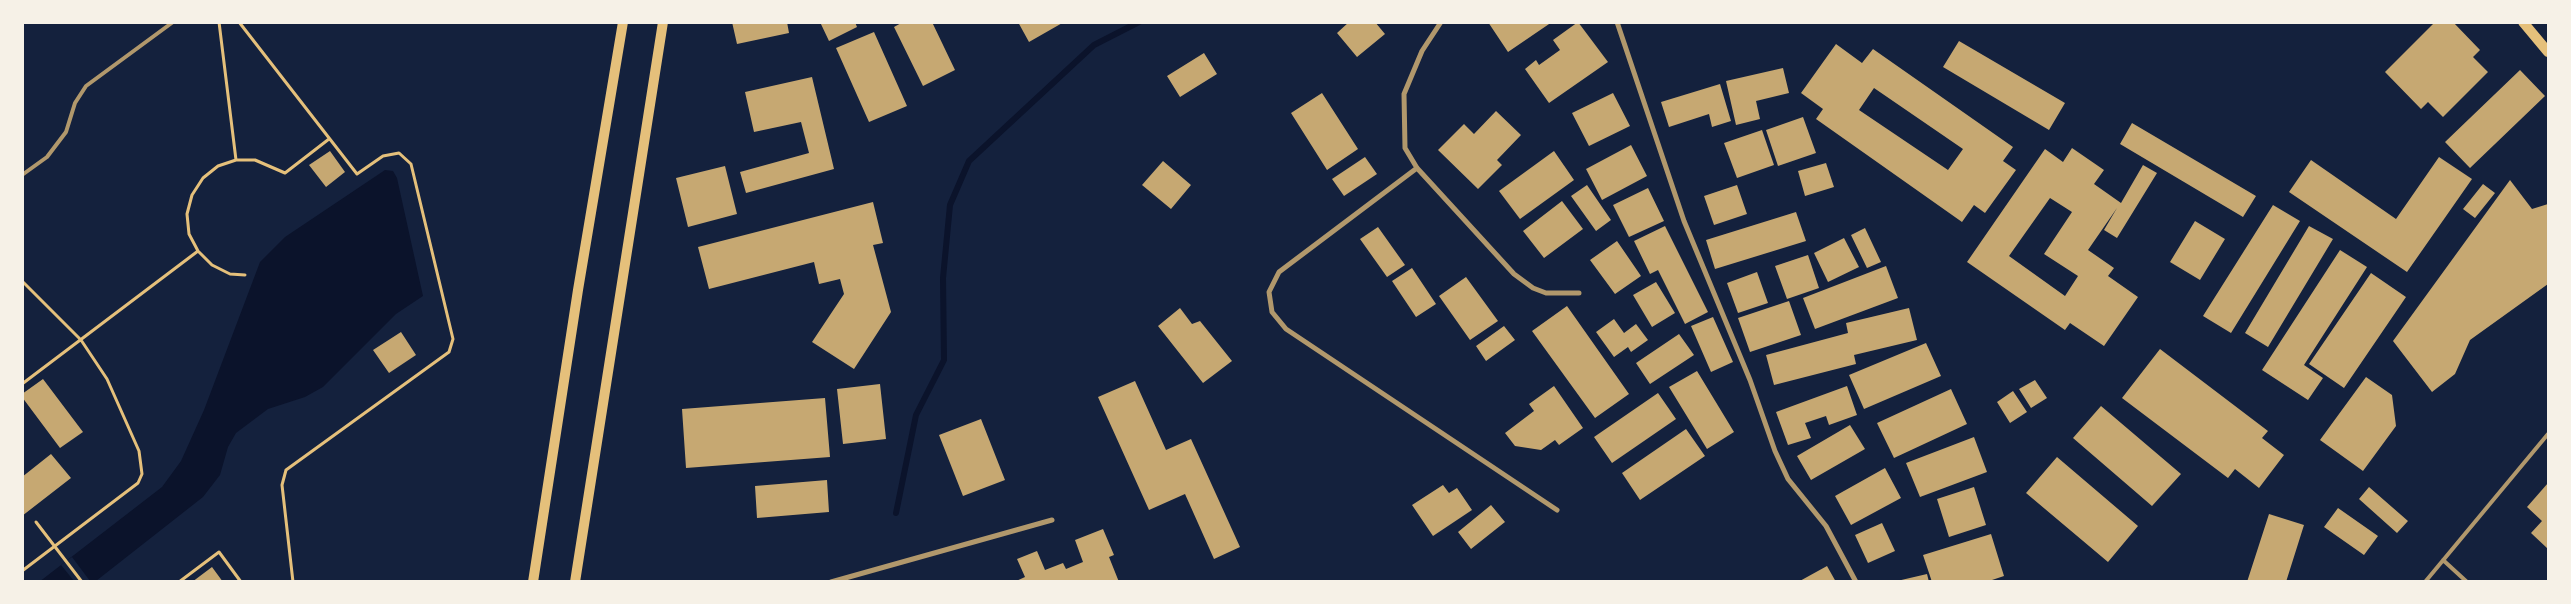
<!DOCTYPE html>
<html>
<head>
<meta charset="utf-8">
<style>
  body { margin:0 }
  #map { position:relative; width:2571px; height:604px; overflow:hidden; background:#14213d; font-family:"Exo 2",sans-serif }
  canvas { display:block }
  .frame { position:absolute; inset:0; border:24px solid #f6f1e7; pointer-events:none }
</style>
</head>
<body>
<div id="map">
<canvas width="2571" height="604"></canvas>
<div class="frame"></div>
</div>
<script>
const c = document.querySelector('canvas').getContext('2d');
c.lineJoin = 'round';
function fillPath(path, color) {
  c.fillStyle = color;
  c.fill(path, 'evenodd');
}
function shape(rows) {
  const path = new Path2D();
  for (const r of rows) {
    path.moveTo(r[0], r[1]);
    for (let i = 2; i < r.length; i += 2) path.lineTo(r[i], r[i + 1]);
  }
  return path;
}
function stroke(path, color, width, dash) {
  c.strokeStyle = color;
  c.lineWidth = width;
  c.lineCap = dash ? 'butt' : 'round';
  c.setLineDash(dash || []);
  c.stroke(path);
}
const water = shape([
  [385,170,393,171,397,178,423,296,396,314,323,387,305,397,268,409,236,433,228,447,220,475,203,497,96,581,39,582,162,487,181,461,204,410,260,262,285,237]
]);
const pier = shape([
  [72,557,90,581,74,581,61,565]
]);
const stream = shape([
  [896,513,916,415,944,360,943,278,950,205,969,161,1094,45,1139,22]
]);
const building = shape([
  [732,22,787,22,789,33,737,44],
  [820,22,855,22,857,27,829,41],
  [903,22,932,22,955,70,923,86,894,27],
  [1018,22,1064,22,1029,42],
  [1349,22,1375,22,1385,34,1357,57,1337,33],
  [1488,22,1552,22,1508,52],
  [1578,22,1608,62,1549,103,1525,69,1536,60,1539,65,1560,50,1553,40],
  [2435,22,2453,22,2480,50,2473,57,2488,72,2443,117,2428,102,2421,109,2385,72],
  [874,32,907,106,869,122,836,48],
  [1959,41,2065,103,2049,130,1943,67],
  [1836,44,1862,63,1873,49,2013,147,2003,161,2016,170,1985,213,1974,205,1962,222,1816,119,1823,109,1801,93],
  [1874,88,1963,149,1948,170,1859,110],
  [1204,53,1217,74,1180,97,1167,76],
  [1783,68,1789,93,1756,101,1760,119,1736,125,1726,81],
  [2520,70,2545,96,2470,168,2445,142],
  [812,77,834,169,746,193,740,172,809,153,801,122,754,132,745,92],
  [1720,84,1731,121,1712,127,1709,114,1669,127,1661,102],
  [1322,93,1358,149,1327,170,1291,113],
  [1613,93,1630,126,1589,146,1572,113],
  [1496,111,1521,135,1497,160,1502,165,1478,189,1438,150,1464,124,1474,134],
  [1803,117,1816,153,1778,166,1766,130],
  [2132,123,2256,196,2243,217,2120,144],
  [1762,130,1774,165,1737,178,1724,143],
  [1631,145,1647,176,1602,200,1586,169],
  [2072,148,2104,170,2094,184,2121,203,2143,165,2157,173,2117,238,2104,230,2117,208,2088,250,2114,268,2108,276,2138,297,2104,346,2070,323,2065,330,1967,262,2045,149,2063,162],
  [2050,198,2072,212,2044,254,2078,276,2065,296,2009,256],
  [330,151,345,172,326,187,309,165],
  [1554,151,1574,180,1520,219,1499,191],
  [1365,157,1377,174,1344,196,1332,179],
  [2439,157,2472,179,2407,272,2289,192,2311,160,2396,219],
  [1163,161,1191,185,1171,209,1142,185],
  [1826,163,1834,187,1805,196,1798,171],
  [725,166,737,214,688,227,676,178],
  [2510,180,2532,209,2548,204,2548,284,2470,340,2455,374,2432,392,2393,341],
  [2483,184,2495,193,2475,218,2463,209],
  [1587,185,1611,220,1596,231,1571,196],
  [1737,185,1747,214,1714,225,1704,196],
  [1648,188,1664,221,1629,237,1613,205],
  [1562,201,1583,229,1544,258,1523,231],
  [873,202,883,243,873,245,891,312,854,369,812,342,844,294,840,279,819,284,814,262,709,289,698,247],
  [2273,205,2300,221,2231,333,2203,316],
  [1796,212,1806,241,1715,269,1706,240],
  [2195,221,2225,239,2200,280,2170,262],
  [1665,226,1708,312,1685,324,1658,270,1650,274,1634,241],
  [2309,226,2333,239,2268,347,2245,333],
  [1378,227,1405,265,1387,277,1360,239],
  [1865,228,1881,262,1867,268,1851,235],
  [1844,238,1859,267,1828,282,1814,253],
  [1617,241,1641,276,1615,294,1590,260],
  [2340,250,2367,267,2304,365,2323,378,2308,400,2262,370],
  [1808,255,1819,288,1787,299,1775,266],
  [1886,266,1898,298,1815,329,1803,298],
  [1412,268,1436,304,1416,317,1392,281],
  [1757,272,1768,303,1738,313,1727,283],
  [2371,273,2406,297,2344,388,2309,364],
  [1466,277,1498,321,1470,340,1439,296],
  [1656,282,1675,313,1652,327,1633,295],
  [1789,301,1801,335,1750,352,1738,318],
  [1567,306,1629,394,1595,418,1532,331],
  [1180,308,1192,324,1200,321,1232,361,1203,383,1158,326],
  [1909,308,1917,340,1854,355,1856,364,1774,385,1766,355,1848,333,1846,323],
  [1713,317,1733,362,1711,372,1691,326],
  [1614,319,1624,333,1636,324,1648,340,1631,352,1628,347,1614,357,1596,332],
  [1504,326,1515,340,1486,361,1476,346],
  [401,332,416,355,389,373,373,350],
  [1679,334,1694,355,1650,384,1636,363],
  [1926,343,1941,376,1864,409,1849,375],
  [2160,349,2268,431,2262,438,2284,455,2259,488,2235,469,2228,478,2122,398],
  [1697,371,1734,432,1707,449,1669,387],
  [2366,377,2392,395,2396,426,2363,471,2320,440],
  [43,379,83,432,60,448,22,397,22,394],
  [2035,380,2047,398,2031,408,2019,389],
  [1135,381,1166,450,1191,439,1240,547,1214,559,1185,494,1149,510,1098,397],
  [880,384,886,439,843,444,837,389],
  [1554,386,1583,428,1559,445,1555,440,1541,450,1515,446,1505,433,1534,411,1529,404],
  [1847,386,1857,415,1829,425,1826,416,1805,423,1811,438,1788,445,1776,412],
  [1951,389,1967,424,1894,458,1877,423],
  [2013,391,2027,412,2010,423,1997,402],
  [1658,393,1676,419,1612,463,1594,437],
  [825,398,830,457,686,468,682,409],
  [2101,406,2181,474,2152,506,2073,438],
  [981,419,1005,480,963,496,939,435],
  [1850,425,1865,449,1811,480,1797,456],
  [1686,429,1705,456,1640,500,1622,473],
  [1974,437,1987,472,1920,497,1906,463],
  [51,454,71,478,22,516,22,477],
  [2057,457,2138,526,2108,562,2026,493],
  [1885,468,1901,498,1851,525,1835,496],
  [827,480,829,512,757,518,755,486],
  [2548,483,2548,549,2531,533,2542,521,2527,507],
  [1443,485,1449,493,1457,488,1472,510,1433,536,1412,505],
  [1974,487,1986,525,1949,537,1937,499],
  [2369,487,2408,521,2397,533,2359,499],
  [1491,505,1505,522,1471,549,1458,532],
  [2338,508,2378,536,2364,555,2324,527],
  [2269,514,2304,525,2286,582,2247,582],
  [1882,523,1895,551,1868,563,1855,535],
  [1103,529,1114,555,1109,557,1119,582,1014,582,1025,577,1017,559,1037,551,1045,570,1063,563,1066,569,1083,562,1075,540],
  [1991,534,2004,576,1986,582,1932,582,1923,555],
  [1827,566,1836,582,1798,582],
  [212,567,223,582,192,582],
  [1927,574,1929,582,1897,582,1897,581]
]);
const path = shape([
  [219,22,236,160],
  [239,22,357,174,383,156,399,153,411,164,453,339,449,352,286,470,282,485,293,582],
  [245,275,230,274,212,265,198,251,189,234,187,214,192,195,203,178,218,166,236,160,255,160,285,173,329,139],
  [22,281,81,340,107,379,139,451,142,474,138,483,22,571],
  [22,384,198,251],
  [36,522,82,582],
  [179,582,219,552,241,582]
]);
const service = shape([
  [22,175,47,157,66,132,75,103,86,86,173,22],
  [2443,560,2467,582],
  [2425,582,2548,434]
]);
const minor = shape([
  [1441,22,1422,51,1404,94,1405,148,1417,168,1514,274,1533,288,1546,293,1579,293],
  [1617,22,1684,221,1750,380,1775,451,1788,479,1826,526,1856,582],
  [1417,168,1279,272,1269,292,1272,312,1286,329,1557,510],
  [831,582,1052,520]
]);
const secondary = shape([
  [2523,22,2548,52],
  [533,582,578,290,623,22],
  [575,582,663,22]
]);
fillPath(water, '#0b132b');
fillPath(pier, '#14213d');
stroke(stream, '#0b132b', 6);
fillPath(building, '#c6a872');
stroke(path, '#e5c07b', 3);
stroke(service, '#b1986c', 4);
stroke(minor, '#b1986c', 5);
stroke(secondary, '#e5c07b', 10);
</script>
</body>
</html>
